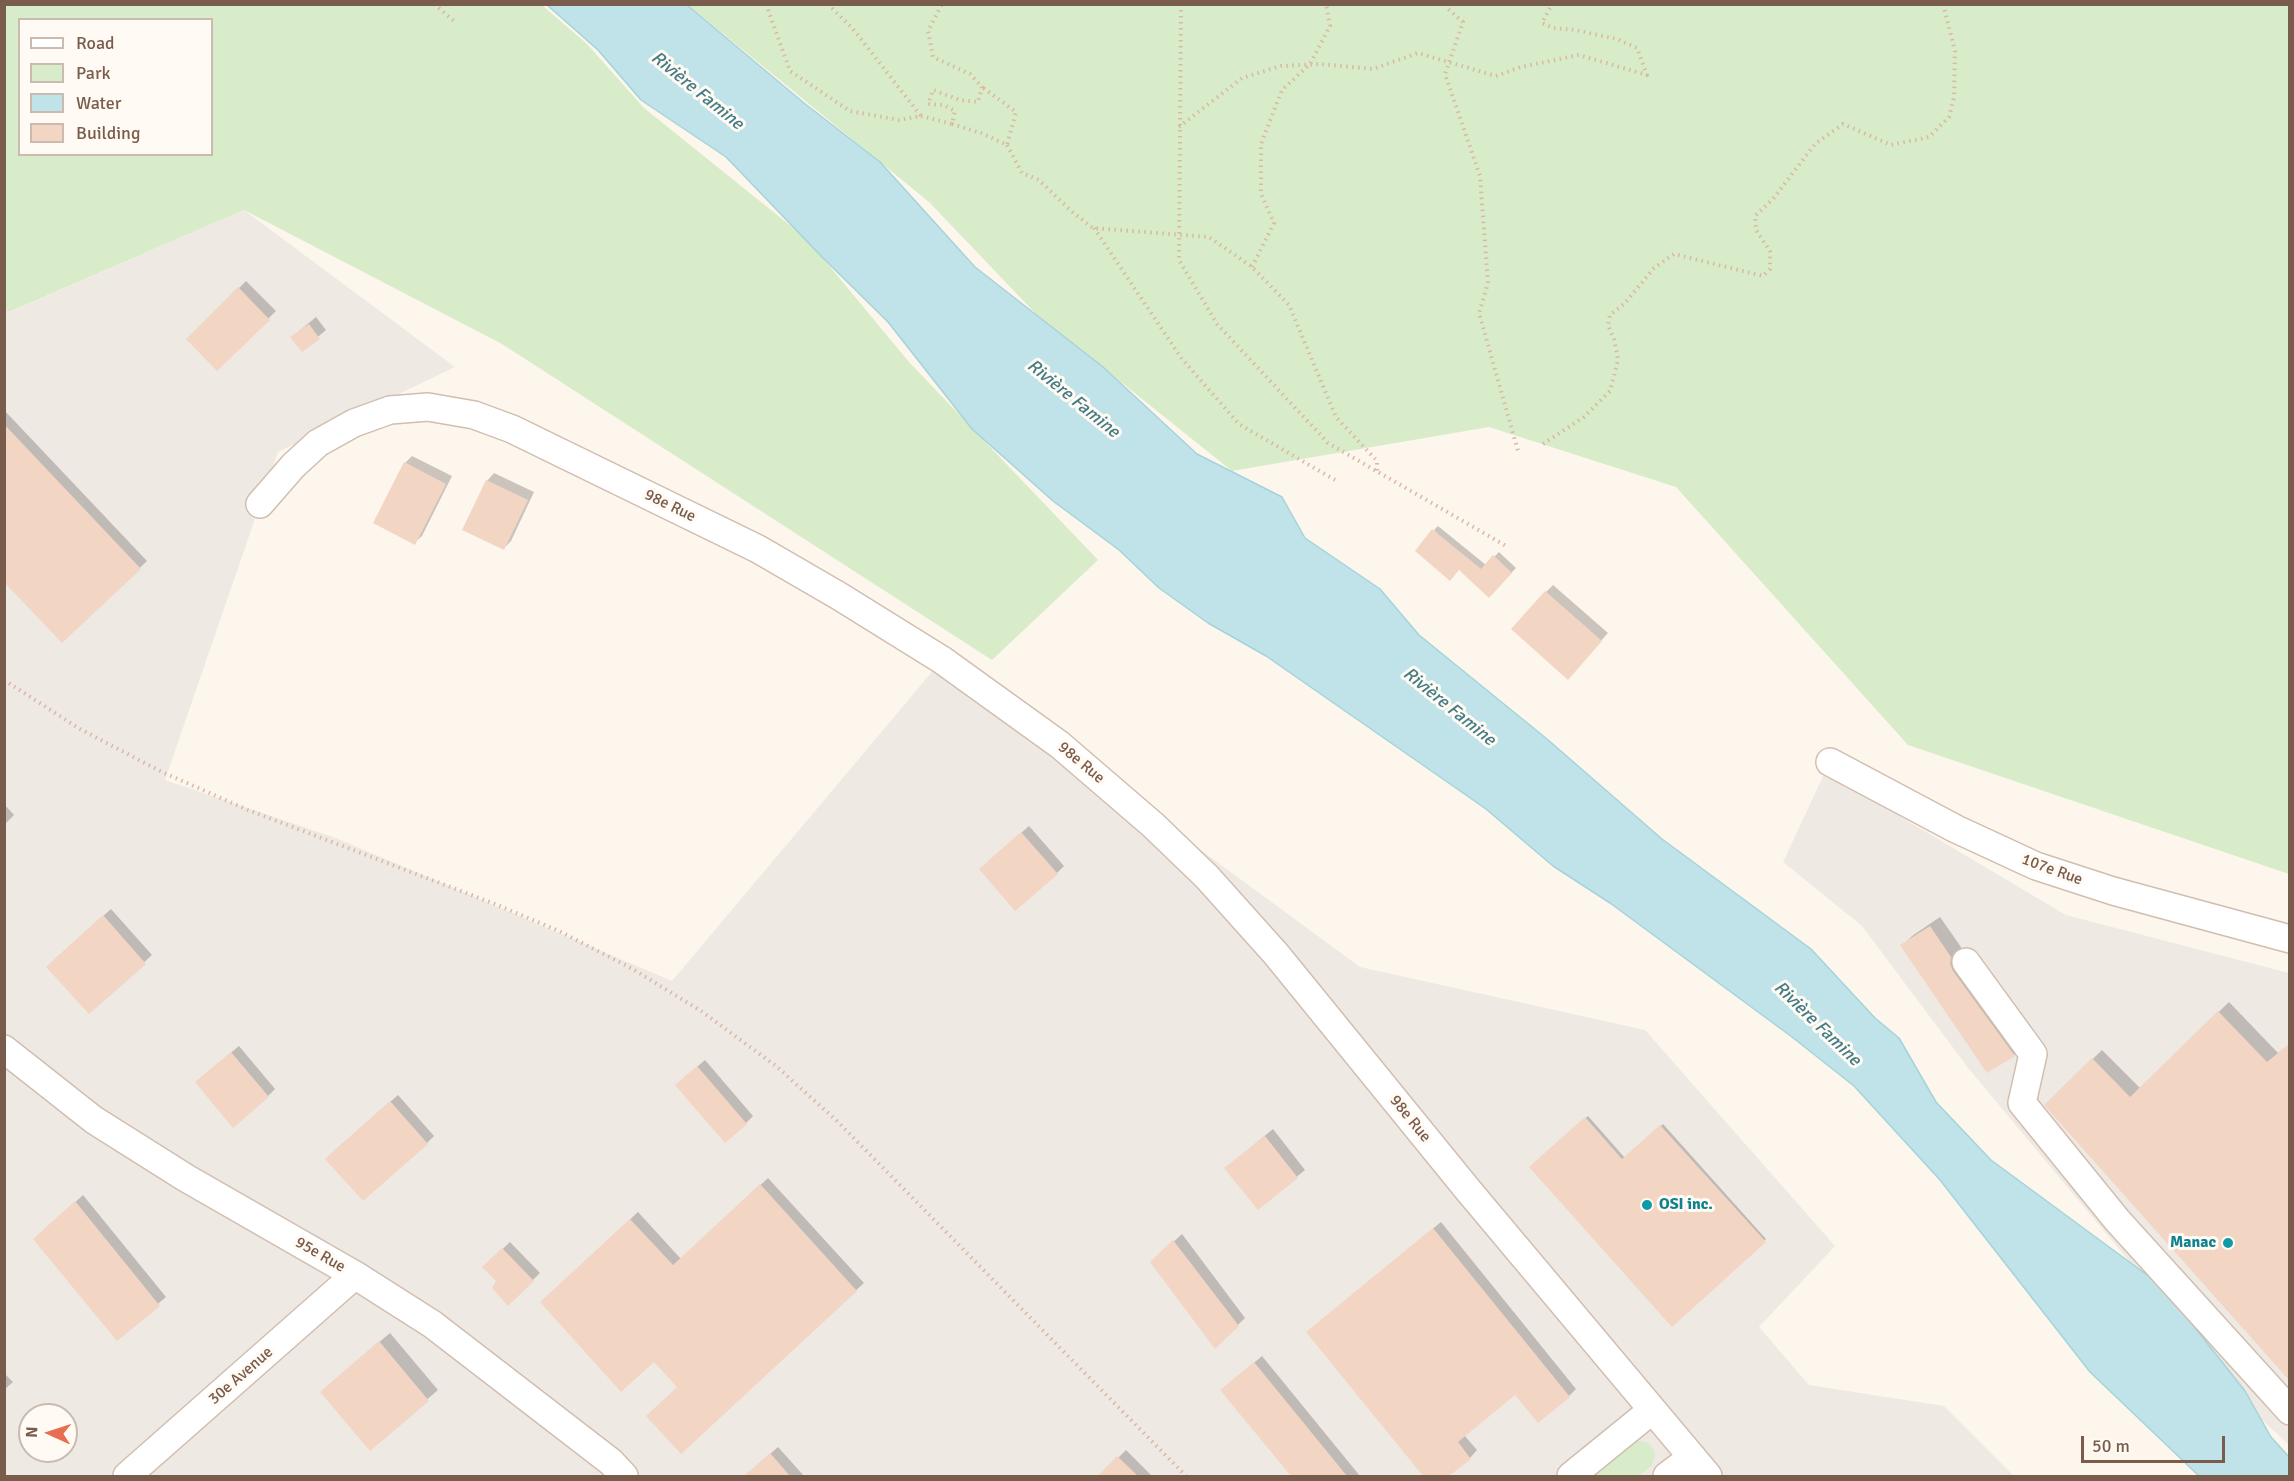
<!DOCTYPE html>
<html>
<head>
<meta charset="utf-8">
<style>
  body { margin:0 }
  #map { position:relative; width:2294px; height:1481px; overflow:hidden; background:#fdf6ec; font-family:Signika,sans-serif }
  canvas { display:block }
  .frame { position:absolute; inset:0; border:6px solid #7a5c4d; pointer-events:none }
  .legend { position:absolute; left:18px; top:18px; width:195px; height:138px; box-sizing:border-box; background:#fffaf3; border:2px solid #cabbb1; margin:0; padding:8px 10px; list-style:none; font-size:18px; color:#7a5c4d }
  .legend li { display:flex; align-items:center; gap:12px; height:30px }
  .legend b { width:30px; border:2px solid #cabbb1 }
  .north { position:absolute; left:18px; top:1403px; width:60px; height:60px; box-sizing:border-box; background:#fffaf3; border:2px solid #cabbb1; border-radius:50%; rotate:273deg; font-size:16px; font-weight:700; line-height:24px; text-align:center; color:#7a5c4d }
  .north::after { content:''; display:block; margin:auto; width:21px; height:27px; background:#e76f51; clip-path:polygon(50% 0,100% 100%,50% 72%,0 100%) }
  .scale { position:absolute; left:2081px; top:1436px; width:144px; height:27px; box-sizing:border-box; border:3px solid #7a5c4d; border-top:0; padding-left:8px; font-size:18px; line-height:21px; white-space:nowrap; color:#7a5c4d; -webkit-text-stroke:4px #fffaf3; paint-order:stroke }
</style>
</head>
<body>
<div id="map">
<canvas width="2294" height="1481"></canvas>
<div class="frame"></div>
<ul class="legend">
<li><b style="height:8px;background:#fff"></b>Road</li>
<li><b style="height:16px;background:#d8ecc9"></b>Park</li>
<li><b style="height:16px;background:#bfe3e8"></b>Water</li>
<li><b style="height:16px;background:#f3d5c3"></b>Building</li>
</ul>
<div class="north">N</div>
<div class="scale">50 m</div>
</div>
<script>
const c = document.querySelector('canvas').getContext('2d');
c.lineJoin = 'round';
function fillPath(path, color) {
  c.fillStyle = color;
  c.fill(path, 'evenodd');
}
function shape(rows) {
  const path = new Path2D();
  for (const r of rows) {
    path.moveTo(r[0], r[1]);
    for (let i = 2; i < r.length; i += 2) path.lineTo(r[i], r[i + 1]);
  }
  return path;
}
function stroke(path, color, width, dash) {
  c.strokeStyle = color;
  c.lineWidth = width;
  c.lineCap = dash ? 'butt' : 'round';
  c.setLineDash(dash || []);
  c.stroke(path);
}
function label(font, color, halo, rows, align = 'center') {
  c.font = font + ' Signika,sans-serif';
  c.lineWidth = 6;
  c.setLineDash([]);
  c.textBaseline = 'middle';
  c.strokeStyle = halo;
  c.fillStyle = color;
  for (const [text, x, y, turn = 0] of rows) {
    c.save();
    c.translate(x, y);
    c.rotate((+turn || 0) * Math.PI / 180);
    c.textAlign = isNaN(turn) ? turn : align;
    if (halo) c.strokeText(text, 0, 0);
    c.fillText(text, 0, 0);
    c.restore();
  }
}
const industrial = shape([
  [244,210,455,367,278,452,165,780,336,838,672,981,942,660,1360,967,1645,1030,1835,1246,1759,1327,1809,1385,1944,1406,2014,1476,5,1476,4,307,10,312],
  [30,1415,66,1415,66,1451,30,1451],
  [1825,772,2066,915,2289,973,2289,1445,2260,1418,1969,1069,1862,926,1783,862]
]);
const green = shape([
  [5,5,542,5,587,44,644,108,807,239,909,362,1098,560,992,660,502,344,244,210,9,312,5,307],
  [20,20,212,20,212,154,20,154],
  [688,5,2289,5,2289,874,1908,745,1676,487,1489,427,1232,471,1036,314,929,202],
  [1636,1440,1648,1443,1654,1450,1655,1456,1652,1465,1639,1476,1589,1476]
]);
const water = shape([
  [547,5,687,5,804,103,880,162,975,267,1103,367,1197,454,1282,497,1305,538,1380,589,1419,635,1547,739,1662,839,1811,949,1875,1018,1899,1038,1936,1102,1991,1160,2162,1286,2245,1391,2271,1437,2289,1457,2289,1476,2199,1476,2090,1372,1940,1180,1854,1086,1792,1037,1610,903,1553,866,1486,809,1266,656,1208,623,1159,588,1119,550,1053,501,972,429,888,322,822,257,726,157,641,100,598,50,547,5]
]);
const shadow = shape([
  [246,281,276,311,217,369,188,339],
  [316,317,326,330,302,350,292,337],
  [4,410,147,561,62,641,4,580],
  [412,456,452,476,422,536,414,543,405,463],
  [494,473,534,492,511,541,504,548,487,481],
  [1438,526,1486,565,1499,552,1516,568,1489,596,1434,530],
  [1553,585,1608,633,1575,670,1546,592],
  [4,804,14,815,4,825],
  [1029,826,1064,866,1057,873,988,862],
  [111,909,152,955,89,1012,55,959],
  [1940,917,1961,947,1960,954,2024,1045,2014,1055,1902,946,1912,936],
  [2229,1002,2278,1053,2290,1044,2290,1378,2046,1105,2102,1050,2140,1088],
  [239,1046,275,1089,268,1096,204,1075],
  [705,1060,753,1116,746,1123,684,1078],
  [398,1095,434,1136,427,1143,334,1151],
  [1588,1116,1625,1158,1663,1124,1766,1239,1672,1324,1531,1167],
  [1273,1129,1305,1170,1258,1208,1226,1168],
  [768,1178,864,1283,681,1452,679,1387,654,1360,549,1295,638,1212,681,1259],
  [83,1195,166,1297,117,1339,43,1232],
  [1441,1222,1576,1389,1569,1396,1516,1393,1464,1435,1477,1450,1470,1458,1447,1476,1425,1476,1308,1332],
  [1182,1234,1245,1318,1215,1347,1152,1262],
  [510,1242,540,1273,508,1304,498,1281,484,1267],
  [390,1333,438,1390,370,1449,332,1382],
  [1262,1356,1360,1476,1293,1476,1222,1390],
  [4,1373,13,1382,4,1390],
  [778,1447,804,1476,745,1476],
  [1126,1450,1152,1476,1100,1476]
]);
const building = shape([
  [238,287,270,320,217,371,186,339],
  [309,324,320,339,302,352,290,337],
  [4,424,141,569,62,643,4,582],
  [404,462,446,484,415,545,373,523],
  [486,480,528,500,504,550,462,530],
  [1432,529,1481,569,1493,555,1512,573,1489,598,1459,570,1450,581,1415,551],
  [1545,591,1602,641,1568,680,1511,629],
  [1021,832,1058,874,1015,911,979,869],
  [103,915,146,964,89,1014,46,967],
  [1930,926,1951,957,1950,964,1953,971,2015,1056,1987,1073,1900,945],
  [2218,1011,2267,1062,2289,1044,2289,1380,2044,1105,2092,1058,2130,1097],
  [231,1052,269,1097,233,1128,195,1082],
  [697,1066,747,1124,725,1143,675,1085],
  [390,1101,428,1144,363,1201,325,1159],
  [1585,1117,1622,1159,1660,1125,1766,1242,1672,1327,1529,1167],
  [1265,1136,1298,1178,1258,1210,1224,1168],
  [760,1184,857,1291,681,1454,646,1416,677,1387,654,1362,621,1392,540,1302,630,1219,673,1265],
  [75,1201,160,1306,117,1341,33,1239],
  [1433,1228,1570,1397,1538,1423,1515,1395,1458,1442,1471,1459,1449,1476,1423,1476,1306,1332],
  [1173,1240,1239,1326,1215,1349,1150,1262],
  [502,1248,534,1281,508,1306,492,1288,496,1281,482,1267],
  [379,1341,429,1401,370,1451,320,1392],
  [1254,1362,1347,1476,1291,1476,1220,1390],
  [770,1453,790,1476,744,1476],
  [1117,1456,1138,1476,1098,1476]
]);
const path = shape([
  [434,4,454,21],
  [766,4,790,71,850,111,899,120,921,116,853,29,828,4],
  [1181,4,1179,260,1217,324,1328,443,1506,546],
  [1446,4,1447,8,1463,22,1445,74,1480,176,1488,283,1479,313,1518,451],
  [921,116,952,124,955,111,944,105,928,104,933,90,960,100,978,102,982,87,970,74,933,57,928,31,942,4],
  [952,124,981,133,1007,145,1016,112,982,87],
  [1179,127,1242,78,1281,66,1320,64,1373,69,1418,53,1496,76,1521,67,1579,55,1647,75,1637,48,1617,39,1575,30,1553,28,1542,23,1552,4],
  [1007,145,1022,173,1039,180,1071,211,1093,228,1209,237,1252,267,1289,305,1336,417,1377,461,1377,471],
  [1094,228,1182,359,1239,424,1335,480],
  [1252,267,1274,223,1261,194,1261,144,1282,90,1310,64,1330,26,1326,4],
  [1543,444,1584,417,1610,391,1618,360,1614,339,1608,325,1610,315,1625,303,1654,268,1674,254,1763,276,1770,269,1770,251,1756,230,1755,216,1773,199,1815,144,1843,124,1891,145,1929,137,1949,117,1954,97,1955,51,1943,4],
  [4,680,80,729,162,772,248,810,495,904,559,931,631,968,701,1011,776,1066,837,1121,1186,1476]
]);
const minor = shape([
  [260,504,293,466,318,443,354,423,390,410,428,407,474,415,512,429,758,549,839,596,942,660,1060,745,1153,825,1207,877,1276,954,1468,1190,1708,1476],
  [1830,762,1956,829,2036,866,2113,891,2290,939],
  [1966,962,2033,1054,2022,1103,2117,1220,2290,1411],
  [4,1049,94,1120,186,1178,355,1275,432,1324,611,1462,624,1476],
  [127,1476,355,1275],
  [1571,1476,1651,1411],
  [1667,1476,1692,1457]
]);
const markers = [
  [1647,1205,6,"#0f9aa8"],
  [2228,1243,6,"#0f9aa8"]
];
const streetNames = [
  ["98e Rue",670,506,26],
  ["98e Rue",1081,763,40],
  ["107e Rue",2052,870,20],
  ["98e Rue",1410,1119,51],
  ["95e Rue",320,1255,30],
  ["30e Avenue",241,1376,-41]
];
const cultureNames = [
  ["OSI inc.",1659,1205],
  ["Manac",2216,1243,"right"]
];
const waterNames = [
  ["Rivière Famine",697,91,39],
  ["Rivière Famine",1073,399,39],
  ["Rivière Famine",1449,707,39],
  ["Rivière Famine",1817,1024,44]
];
fillPath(industrial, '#efe9e4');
fillPath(green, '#d8ecc9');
fillPath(water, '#bfe3e8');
stroke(water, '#a5d3da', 1.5);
fillPath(shadow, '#0003');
fillPath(building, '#f3d5c3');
stroke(minor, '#d1beb0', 30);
stroke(path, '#d9b8a5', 4, [1.5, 4.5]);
stroke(minor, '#fff', 27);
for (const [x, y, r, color] of markers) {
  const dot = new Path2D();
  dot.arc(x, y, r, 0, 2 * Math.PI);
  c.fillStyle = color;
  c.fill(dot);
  stroke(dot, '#fffaf3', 2);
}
label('16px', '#7a5c4d', '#fffaf3', streetNames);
label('bold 16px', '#0d838f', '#fffaf3', cultureNames, 'left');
label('italic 18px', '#437c86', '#fffaf3', waterNames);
</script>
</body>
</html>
